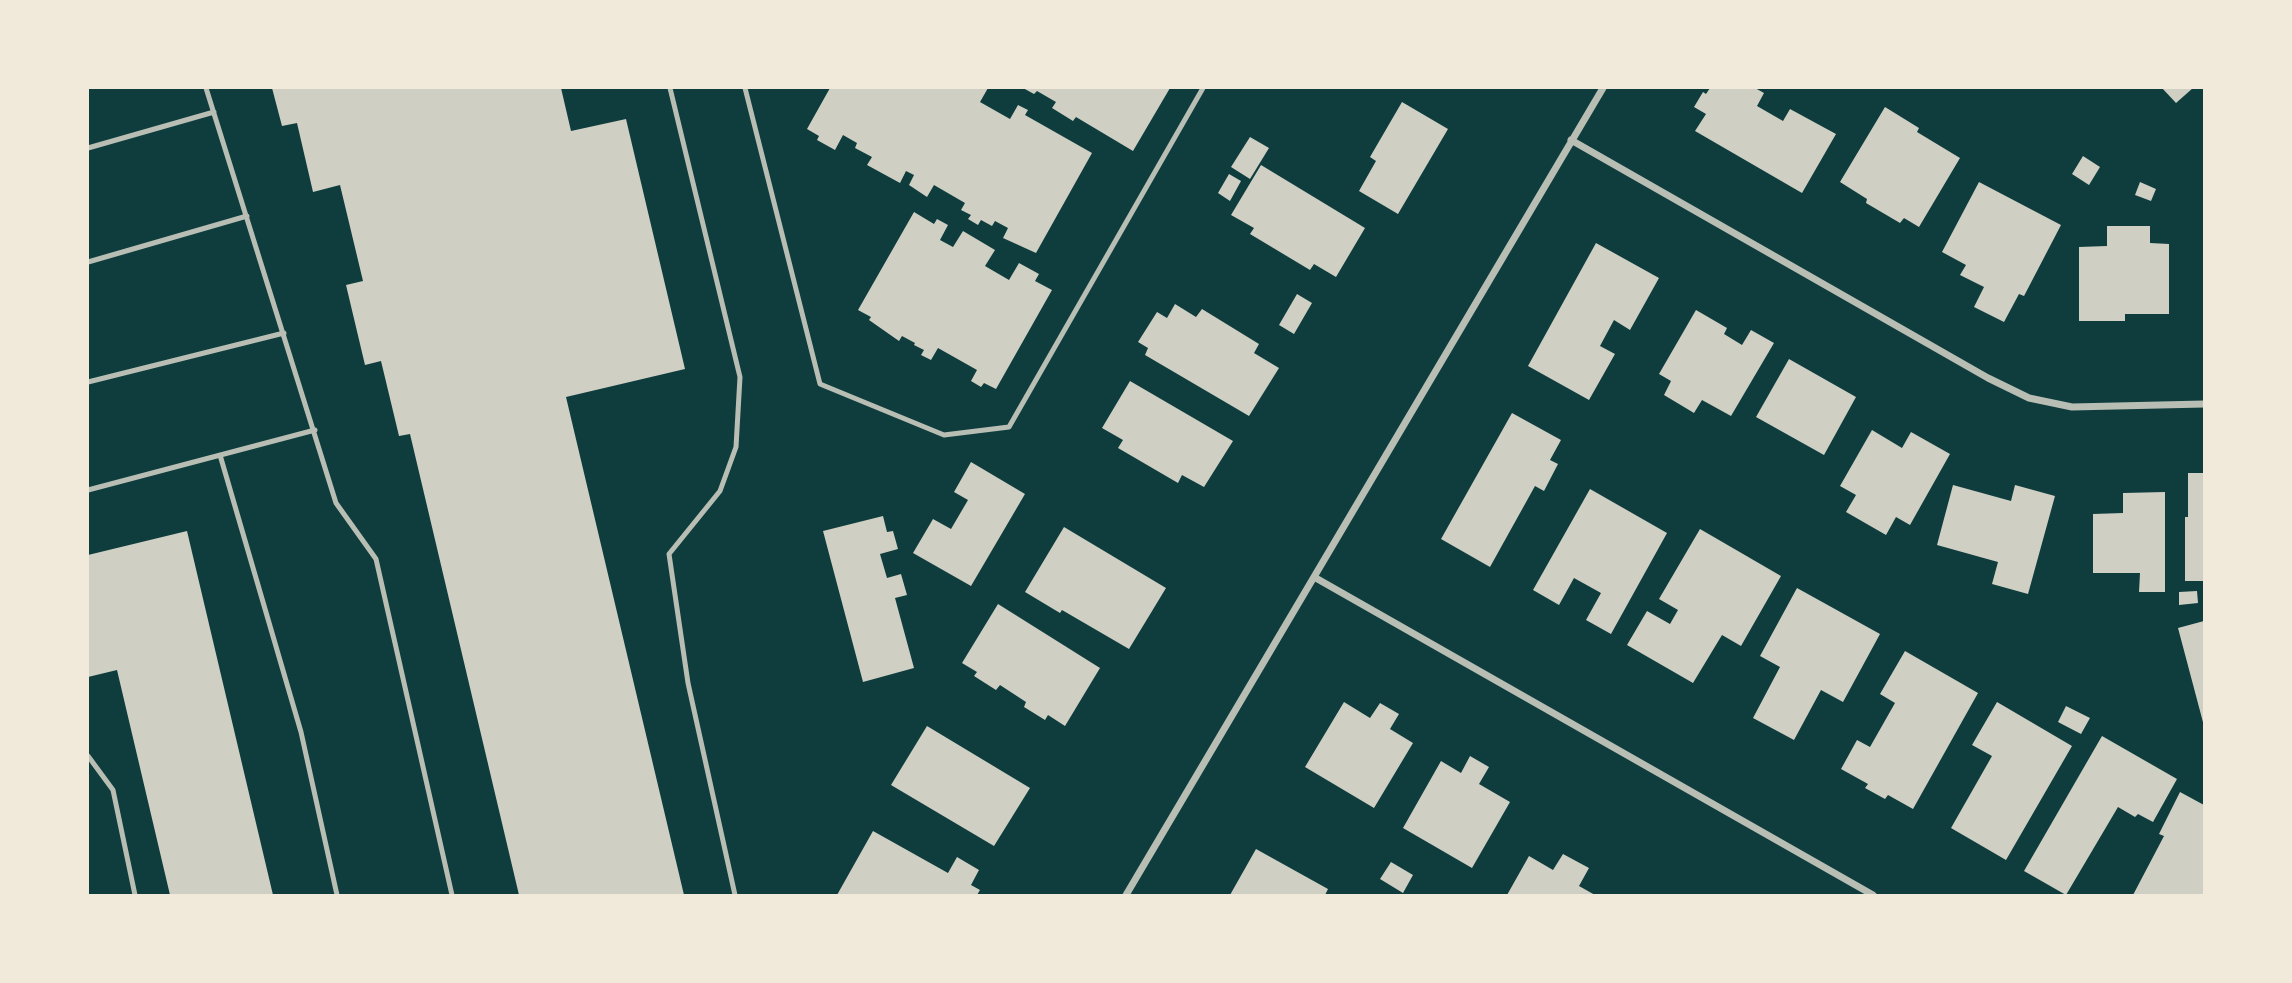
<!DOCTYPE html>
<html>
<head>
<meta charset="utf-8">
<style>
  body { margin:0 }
  #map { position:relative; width:2292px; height:983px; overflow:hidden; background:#0f3d3e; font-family:"Work Sans",sans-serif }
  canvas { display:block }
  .frame { position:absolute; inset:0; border:89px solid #f1e9da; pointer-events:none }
</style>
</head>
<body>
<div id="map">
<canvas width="2292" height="983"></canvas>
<div class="frame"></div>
</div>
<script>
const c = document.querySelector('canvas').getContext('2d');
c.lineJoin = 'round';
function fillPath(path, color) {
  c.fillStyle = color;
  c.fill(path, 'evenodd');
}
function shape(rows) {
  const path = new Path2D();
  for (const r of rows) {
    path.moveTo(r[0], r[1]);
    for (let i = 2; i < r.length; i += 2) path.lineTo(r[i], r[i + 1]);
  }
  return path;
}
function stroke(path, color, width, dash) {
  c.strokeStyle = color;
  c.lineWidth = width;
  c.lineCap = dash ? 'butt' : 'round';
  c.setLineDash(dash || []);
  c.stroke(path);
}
const building = shape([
  [272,88,561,88,571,131,626,119,685,369,566,397,684,895,519,895,410,434,399,436,381,361,365,365,346,285,363,281,340,185,313,192,297,123,282,126],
  [830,88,988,88,980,102,1010,119,1018,105,1028,110,1025,115,1092,153,1036,253,1003,238,1008,228,995,221,992,226,981,220,978,225,968,219,971,215,961,210,965,203,934,185,927,197,909,185,914,175,906,171,900,183,867,165,872,157,855,148,857,143,843,135,835,150,817,140,819,136,807,129],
  [1023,88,1170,88,1133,151,1076,117,1073,121,1052,108,1056,102,1037,91,1034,94],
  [1710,88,1755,88,1764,93,1757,106,1783,121,1790,109,1836,134,1802,193,1695,131,1706,114,1694,107,1703,92,1706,94],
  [2162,88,2193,88,2176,103],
  [1402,102,1448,129,1398,214,1359,191,1376,161,1370,157],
  [1885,107,1919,128,1917,132,1960,158,1919,227,1904,218,1900,223,1866,203,1867,199,1840,182],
  [1250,137,1269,148,1250,179,1231,167],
  [2083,156,2100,167,2089,185,2072,174],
  [1261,165,1365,228,1336,277,1314,264,1310,270,1250,234,1254,228,1231,215],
  [1229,174,1241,181,1230,201,1218,193],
  [1979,182,2061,225,2024,296,2019,294,2004,322,1974,307,1984,287,1960,275,1966,265,1942,252],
  [2140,182,2156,189,2151,201,2135,195],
  [914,212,934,224,937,219,948,225,940,240,953,247,963,231,995,250,985,266,1009,280,1019,263,1039,274,1035,281,1052,290,996,389,984,383,981,387,971,381,977,370,938,348,931,360,921,355,924,350,914,345,915,343,902,336,899,341,869,320,871,317,858,310],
  [2107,226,2150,226,2150,243,2169,244,2169,314,2125,314,2125,321,2079,321,2079,247,2107,246],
  [1596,243,1659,278,1630,330,1614,320,1600,346,1615,354,1589,400,1528,366],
  [1297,294,1312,303,1294,334,1279,325],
  [1175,304,1196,317,1202,309,1259,344,1254,353,1279,368,1249,416,1145,355,1148,348,1138,342,1157,312,1167,318],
  [1696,310,1727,328,1724,334,1742,345,1751,330,1774,343,1731,416,1702,400,1694,413,1664,395,1671,381,1659,374],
  [1789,359,1856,397,1824,455,1756,417],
  [1130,381,1233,441,1204,487,1182,475,1178,483,1118,448,1123,440,1102,428],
  [1512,413,1561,440,1550,460,1558,464,1544,491,1535,486,1490,567,1441,539],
  [1872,430,1902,448,1911,432,1950,454,1910,525,1896,517,1886,535,1846,512,1856,495,1840,486],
  [971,462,1025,494,971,586,913,553,933,519,951,529,968,500,954,492],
  [2188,473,2204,473,2204,581,2185,581,2185,517,2188,517],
  [1953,485,2011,501,2015,485,2055,496,2028,594,1992,584,1998,562,1937,545],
  [1590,489,1667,533,1611,634,1586,620,1601,593,1574,578,1559,605,1533,590],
  [2165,492,2165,592,2139,592,2140,573,2093,573,2093,514,2123,513,2123,493],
  [883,516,887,532,893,531,898,549,880,554,887,578,901,574,907,595,895,598,914,668,863,682,823,531],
  [1064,527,1166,588,1129,649,1062,610,1060,613,1025,592],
  [1700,529,1781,576,1741,646,1722,635,1693,683,1627,645,1647,611,1670,624,1678,610,1659,599],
  [187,531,273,895,170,895,117,670,88,677,88,555],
  [1797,588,1880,634,1843,702,1821,690,1794,740,1753,718,1780,667,1760,656],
  [2197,591,2198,603,2179,605,2179,592],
  [998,604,1100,668,1065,726,1048,715,1045,720,1024,707,1026,702,1000,685,996,690,974,676,977,672,962,663],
  [2204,621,2204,726,2178,628],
  [1905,651,1978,693,1913,809,1888,795,1885,799,1865,788,1868,784,1841,769,1857,740,1870,747,1895,703,1880,694],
  [1344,702,1370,718,1380,703,1399,714,1390,729,1413,743,1374,808,1305,767],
  [1997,702,2072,746,2006,860,1951,828,1992,756,1972,745],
  [2066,706,2090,718,2081,734,2058,722],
  [927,726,1030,788,994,846,891,785],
  [2102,736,2177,779,2153,822,2138,814,2135,817,2118,807,2066,895,2024,871],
  [1470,756,1489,767,1479,784,1510,802,1472,868,1403,828,1441,761,1461,773],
  [2180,792,2204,805,2204,895,2133,895,2164,836,2159,834],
  [873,831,948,873,957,857,979,870,971,885,980,890,977,895,837,895],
  [1256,849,1328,889,1325,895,1230,895],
  [1563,854,1589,868,1579,886,1595,895,1507,895,1529,856,1553,870],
  [1391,862,1413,875,1403,893,1380,879]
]);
const service = shape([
  [206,88,336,503,376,559,452,895],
  [670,88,740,377,736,447,720,491,669,554,688,683,735,895],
  [745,88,820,384,944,435,1009,427,1203,88],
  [88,148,214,112],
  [88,262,247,216],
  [88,382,284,333],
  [220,455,301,732,337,895],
  [88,490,315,430],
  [88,756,113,790,135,895]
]);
const minor = shape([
  [1571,140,1988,378,2029,398,2072,407,2204,404],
  [1314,577,1873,895],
  [1126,895,1603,88]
]);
fillPath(building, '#cfcfc3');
stroke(service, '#b8beb3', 5);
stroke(minor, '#b8beb3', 7);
</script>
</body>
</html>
